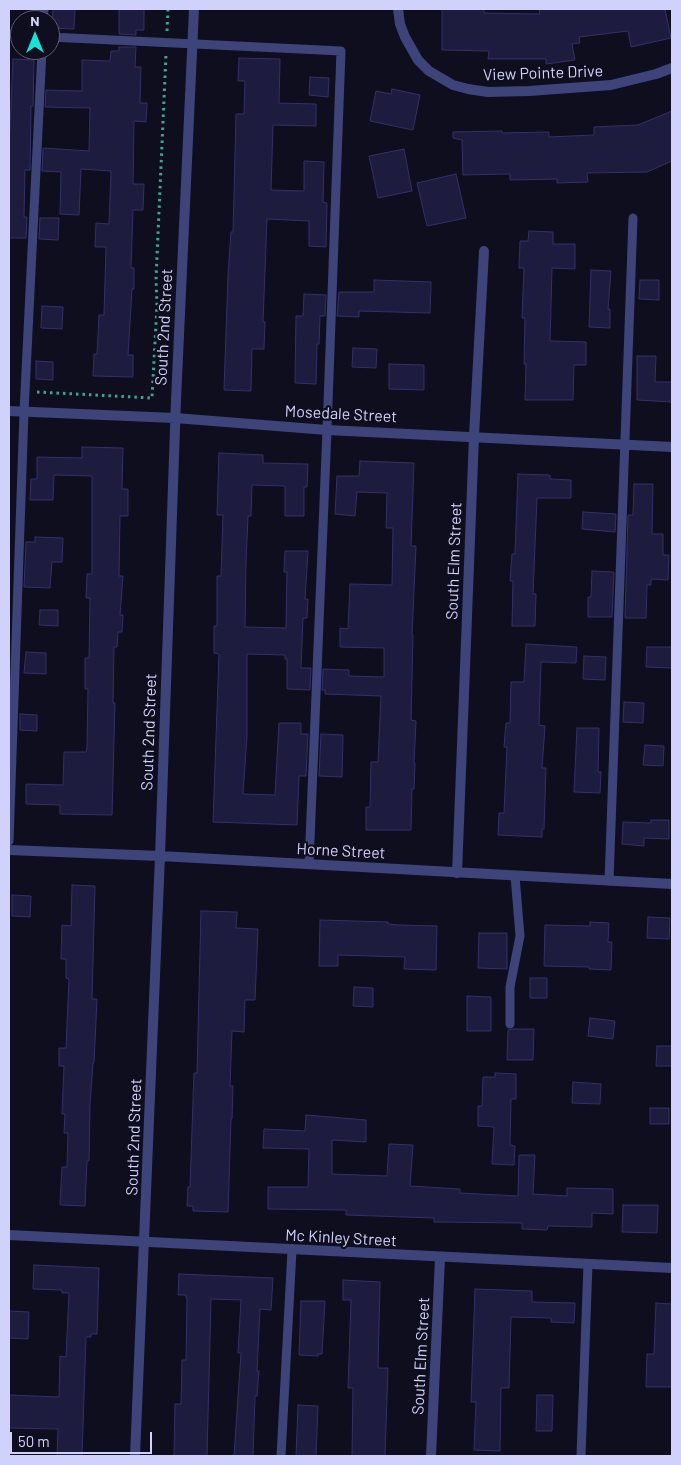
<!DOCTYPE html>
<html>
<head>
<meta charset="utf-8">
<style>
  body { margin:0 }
  #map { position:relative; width:681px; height:1465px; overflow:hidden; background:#0f0e1f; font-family:Barlow,sans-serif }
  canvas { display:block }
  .frame { position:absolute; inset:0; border:10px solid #d1d2fb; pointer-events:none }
  .north { position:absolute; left:10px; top:10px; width:50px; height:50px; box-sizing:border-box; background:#0f0e1f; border:1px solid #5d5c77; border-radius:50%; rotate:0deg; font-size:14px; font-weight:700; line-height:20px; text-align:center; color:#d1d2fb }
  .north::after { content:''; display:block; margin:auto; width:18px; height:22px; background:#13e4db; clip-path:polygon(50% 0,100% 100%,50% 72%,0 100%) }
  .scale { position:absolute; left:10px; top:1432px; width:142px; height:22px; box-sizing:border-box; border:2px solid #d1d2fb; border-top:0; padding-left:6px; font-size:15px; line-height:18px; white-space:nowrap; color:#d1d2fb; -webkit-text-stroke:4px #0f0e1f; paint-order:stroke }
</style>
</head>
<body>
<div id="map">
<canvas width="681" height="1465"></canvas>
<div class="frame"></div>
<div class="north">N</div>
<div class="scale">50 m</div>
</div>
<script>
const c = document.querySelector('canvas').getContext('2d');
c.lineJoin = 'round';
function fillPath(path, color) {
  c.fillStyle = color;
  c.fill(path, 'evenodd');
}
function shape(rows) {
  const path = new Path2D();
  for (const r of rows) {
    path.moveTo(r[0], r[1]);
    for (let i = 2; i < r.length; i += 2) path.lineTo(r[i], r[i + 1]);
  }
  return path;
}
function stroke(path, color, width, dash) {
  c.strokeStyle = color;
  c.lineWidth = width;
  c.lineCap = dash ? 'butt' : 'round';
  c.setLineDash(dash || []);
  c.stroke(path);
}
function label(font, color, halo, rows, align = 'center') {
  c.font = font + ' Barlow,sans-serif';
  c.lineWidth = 4.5;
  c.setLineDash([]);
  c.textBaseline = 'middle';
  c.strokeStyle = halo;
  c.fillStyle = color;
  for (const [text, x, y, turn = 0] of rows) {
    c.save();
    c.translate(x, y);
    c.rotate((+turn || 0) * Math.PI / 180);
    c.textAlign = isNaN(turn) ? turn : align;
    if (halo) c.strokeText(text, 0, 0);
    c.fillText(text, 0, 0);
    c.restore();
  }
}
const building = shape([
  [53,9,75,9,74,29,52,28,53,9],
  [119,9,144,9,144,30,136,30,136,35,119,34,119,9],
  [442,9,484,9,484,13,540,14,539,9,665,9,671,38,631,47,628,31,579,37,580,43,572,44,575,60,546,64,546,59,488,59,489,51,442,50,442,9],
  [119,47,136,47,135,67,141,67,140,103,147,103,146,122,134,121,133,184,144,184,143,210,133,210,131,268,134,268,134,289,132,289,128,355,133,355,133,377,93,376,94,354,97,354,99,315,104,315,106,247,95,247,96,223,109,224,111,171,81,169,79,215,60,214,61,172,42,171,43,148,89,151,90,108,45,107,46,90,82,91,82,60,110,61,111,51,119,51,119,47],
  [239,58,280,59,279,103,316,104,316,126,273,125,271,190,304,191,304,161,324,162,323,202,327,203,326,247,309,246,309,221,267,219,263,322,265,322,264,349,252,349,251,391,224,390,228,275,231,232,233,232,236,114,244,114,245,81,238,81,239,58],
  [13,59,34,60,33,106,31,106,30,170,25,170,24,217,27,217,26,238,9,238,9,149,13,59],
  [310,77,329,78,328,97,309,95,310,77],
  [392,89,420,95,413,130,370,121,376,91,391,94,392,89],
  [672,111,672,161,647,172,587,173,588,182,557,183,557,179,510,180,510,174,463,175,462,140,453,138,453,132,502,131,502,133,549,132,549,137,594,135,594,127,638,125,672,111],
  [404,149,412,191,378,198,369,156,404,149],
  [456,174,466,218,427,226,417,183,456,174],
  [40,218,59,218,58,240,39,239,40,218],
  [529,231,553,232,553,244,575,244,575,269,552,268,550,341,586,342,586,365,574,365,573,400,525,400,526,364,524,364,525,318,522,318,524,268,519,268,520,241,528,241,529,231],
  [591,270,611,271,608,309,610,309,610,328,589,327,591,270],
  [374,280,431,282,430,313,359,311,359,317,337,316,339,292,374,292,374,280],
  [640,280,659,280,659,300,639,299,640,280],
  [304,294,326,295,325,316,320,316,319,344,317,344,316,384,295,383,296,316,303,316,304,294],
  [42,306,63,307,62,329,41,328,42,306],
  [353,348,377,349,376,368,352,367,353,348],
  [637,356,656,356,655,382,672,382,672,402,637,400,637,356],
  [36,361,53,362,53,380,36,379,36,361],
  [389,364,424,365,424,390,389,389,389,364],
  [82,447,123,448,122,489,128,489,128,516,120,516,119,576,123,576,120,615,123,615,122,632,118,632,117,647,114,647,113,703,115,703,112,815,60,814,60,805,26,804,26,784,63,785,64,752,86,752,87,747,88,689,85,689,85,658,89,658,90,598,86,598,87,574,92,574,92,476,54,475,53,500,30,500,31,479,37,479,37,457,82,458,82,447],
  [219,453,263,455,263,463,308,464,307,487,304,487,304,516,285,516,285,486,252,485,251,516,248,516,246,563,245,627,286,628,287,572,284,572,285,551,308,551,305,599,308,599,307,618,303,618,301,668,311,668,310,690,287,689,287,659,285,659,285,655,247,654,247,736,243,794,275,795,279,723,301,723,301,734,308,734,306,776,299,776,297,825,213,822,219,654,214,653,214,626,217,626,217,576,221,576,223,515,217,515,219,453],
  [360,461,414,463,411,546,416,546,412,635,413,635,411,720,416,721,414,763,415,763,414,789,412,789,411,830,366,830,366,807,370,807,371,762,378,762,381,696,325,694,325,690,322,690,323,669,349,670,349,676,384,677,384,648,340,647,340,628,348,629,350,584,392,585,393,528,386,528,387,493,357,492,355,516,335,514,337,476,359,476,360,461],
  [518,474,550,475,550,479,571,480,571,498,537,498,533,594,536,594,535,626,512,626,513,581,510,581,512,554,515,554,518,474],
  [634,484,653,484,652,534,663,534,663,555,669,555,668,580,651,579,651,585,647,585,646,618,625,618,628,515,633,515,634,484],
  [583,512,616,514,615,532,582,529,583,512],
  [35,537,63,538,62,562,52,562,50,588,24,587,26,542,35,542,35,537],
  [592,571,614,572,612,617,588,617,588,597,591,597,592,571],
  [40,610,58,610,58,626,39,625,40,610],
  [526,644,577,647,576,663,541,662,539,725,545,726,542,768,546,768,544,829,542,829,542,837,498,835,499,813,504,813,507,747,504,747,506,723,510,723,511,682,524,682,526,644],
  [647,647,672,647,672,668,646,667,647,647],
  [26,652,46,653,46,674,24,673,26,652],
  [584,656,606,657,605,680,583,679,584,656],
  [624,702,644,703,643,723,623,722,624,702],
  [20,714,37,715,37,731,20,730,20,714],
  [577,728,599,728,598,772,601,772,600,793,574,792,577,728],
  [321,734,343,735,342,777,319,776,321,734],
  [645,745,664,746,663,766,643,765,645,745],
  [651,820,669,820,669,839,644,838,644,846,622,844,623,822,651,823,651,820],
  [72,885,95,886,92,999,97,999,94,1063,93,1063,90,1105,89,1161,87,1161,85,1206,60,1205,62,1167,67,1167,68,1133,64,1133,65,1114,62,1114,64,1066,59,1066,59,1048,66,1048,69,979,66,978,66,959,61,959,62,925,71,926,72,885],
  [12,895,31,896,30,917,12,916,12,895],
  [201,911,237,912,236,928,258,929,255,1000,245,1000,244,1032,232,1031,230,1086,233,1086,232,1119,231,1119,228,1212,193,1211,193,1206,187,1206,188,1187,190,1187,194,1073,197,1073,201,911],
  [648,917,670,918,669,939,647,938,648,917],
  [320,920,388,922,388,924,398,925,437,926,436,970,404,969,405,957,338,955,338,966,319,966,320,920],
  [590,922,609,923,608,942,612,942,611,970,589,969,589,967,544,966,545,925,590,926,590,922],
  [479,933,507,933,507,969,478,968,479,933],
  [530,978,547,978,547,998,530,998,530,978],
  [354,987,373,988,373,1007,353,1006,354,987],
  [467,996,491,997,491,1031,467,1031,467,996],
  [590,1018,615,1021,613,1039,588,1036,590,1018],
  [514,1029,534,1029,533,1060,507,1060,508,1030,514,1029],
  [657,1046,672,1046,672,1066,656,1066,657,1046],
  [495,1073,516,1074,516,1099,511,1099,510,1145,515,1146,514,1165,492,1164,494,1127,478,1126,478,1106,482,1106,483,1077,495,1077,495,1073],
  [573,1082,601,1084,600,1104,572,1103,573,1082],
  [650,1108,669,1108,669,1124,650,1124,650,1108],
  [306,1115,366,1120,366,1142,332,1140,332,1174,387,1176,389,1144,413,1145,410,1186,460,1189,460,1193,518,1196,519,1155,535,1155,533,1194,567,1196,567,1188,613,1189,613,1214,592,1213,592,1227,548,1226,547,1230,522,1229,522,1223,434,1222,434,1218,346,1215,346,1210,268,1209,268,1187,308,1187,309,1149,263,1148,264,1129,305,1131,306,1115],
  [623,1205,658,1205,657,1233,622,1232,623,1205],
  [34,1265,99,1268,97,1334,91,1334,91,1337,86,1337,82,1456,57,1456,58,1429,9,1428,9,1395,59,1397,60,1356,66,1357,69,1293,62,1293,62,1290,33,1289,34,1265],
  [179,1274,273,1278,271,1310,260,1309,257,1371,259,1371,257,1396,255,1396,253,1456,234,1456,241,1353,238,1353,241,1300,211,1299,207,1456,174,1456,175,1404,181,1404,182,1360,186,1360,187,1298,186,1298,186,1295,178,1295,179,1274],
  [343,1280,380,1282,378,1368,388,1368,385,1456,352,1456,353,1388,348,1388,351,1300,343,1300,343,1280],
  [475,1289,532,1291,532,1302,575,1303,574,1323,551,1322,551,1318,511,1317,509,1388,501,1388,500,1451,474,1450,476,1402,471,1402,475,1289],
  [301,1301,325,1301,322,1354,318,1354,318,1356,299,1355,301,1301],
  [656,1303,672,1304,672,1387,646,1387,647,1354,654,1354,656,1303],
  [9,1311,29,1312,28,1339,9,1338,9,1311],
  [537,1395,553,1395,552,1431,536,1431,537,1395],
  [298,1405,318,1406,316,1456,296,1456,298,1405]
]);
const path = shape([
  [167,31,168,9],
  [37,392,152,398,157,305,156,279,166,54]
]);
const lane = shape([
  [43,20,44,9],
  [9,34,20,35],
  [50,37,341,51,327,430,309,864],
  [9,841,24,412,42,50],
  [609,881,633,218],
  [510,1024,510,987,520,936,515,876],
  [281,1456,292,1250],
  [581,1456,588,1264]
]);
const street = shape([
  [398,9,400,24,405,37,418,60,429,71,453,85,468,89,488,92,529,91,611,85,656,74,672,68],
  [9,411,175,418,327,430,672,447],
  [9,850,160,856,672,884],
  [457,873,474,436,484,251],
  [9,1235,672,1268],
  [135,1456,160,856,176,400,194,9],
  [431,1456,440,1258]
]);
const streetNames = [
  ["View Pointe Drive",543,73,-2],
  ["South 2nd Street",164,327,-87],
  ["Mosedale Street",341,414,3],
  ["South Elm Street",454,561,-88],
  ["South 2nd Street",149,732,-88],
  ["Horne Street",341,851,3],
  ["South 2nd Street",134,1137,-88],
  ["Mc Kinley Street",341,1238,3],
  ["South Elm Street",421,1356,-87]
];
fillPath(building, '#1e1c3e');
stroke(building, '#333068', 1);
stroke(path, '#38a891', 3, [2.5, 4]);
stroke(lane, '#3d447a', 9);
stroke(street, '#3d447a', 10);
label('16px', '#d1d2fb', '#0f0e1f', streetNames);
</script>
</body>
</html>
